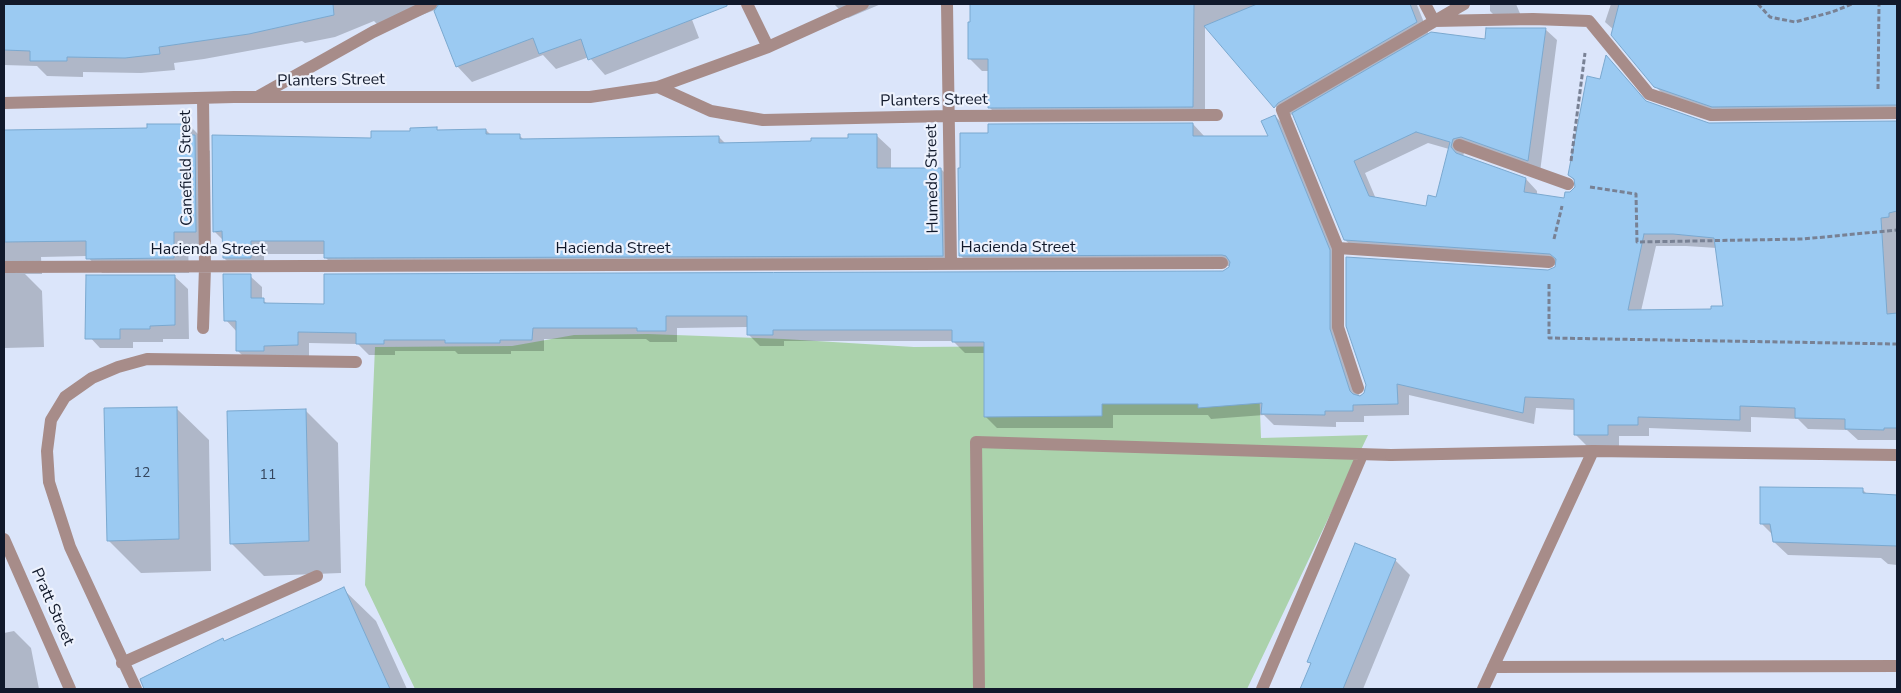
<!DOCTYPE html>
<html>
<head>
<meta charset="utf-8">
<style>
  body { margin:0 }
  #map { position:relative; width:1901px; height:693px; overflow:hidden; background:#dbe5fa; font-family:"Nunito Sans",sans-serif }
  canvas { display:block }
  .frame { position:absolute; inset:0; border:5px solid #11192b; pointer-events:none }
</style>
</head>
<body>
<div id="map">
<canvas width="1901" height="693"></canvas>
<div class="frame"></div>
</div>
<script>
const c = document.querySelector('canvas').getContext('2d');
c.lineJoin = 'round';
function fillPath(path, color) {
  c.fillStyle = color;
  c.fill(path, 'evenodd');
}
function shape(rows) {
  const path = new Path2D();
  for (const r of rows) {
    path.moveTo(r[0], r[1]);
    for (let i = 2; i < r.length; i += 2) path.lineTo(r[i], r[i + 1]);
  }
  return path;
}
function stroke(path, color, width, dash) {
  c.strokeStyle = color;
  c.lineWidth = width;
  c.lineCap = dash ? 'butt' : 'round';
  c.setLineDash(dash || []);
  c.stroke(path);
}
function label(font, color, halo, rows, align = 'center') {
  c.font = font + ' "Nunito Sans",sans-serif';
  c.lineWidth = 4.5;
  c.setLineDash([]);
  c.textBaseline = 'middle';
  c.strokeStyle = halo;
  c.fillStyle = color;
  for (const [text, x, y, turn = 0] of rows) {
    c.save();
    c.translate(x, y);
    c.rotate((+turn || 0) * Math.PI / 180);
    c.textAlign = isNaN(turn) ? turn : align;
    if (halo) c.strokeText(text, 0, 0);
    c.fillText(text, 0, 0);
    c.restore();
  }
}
const green = shape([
  [1257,330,1261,438,1368,435,1247,689,415,689,365,585,375,347,512,346,574,335,648,334,784,339,914,347,1189,345]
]);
const shadow = shape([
  [4,4,686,4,699,38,605,75,589,57,556,69,543,55,472,82,457,66,440,8,383,30,374,21,335,37,305,43,302,41,204,59,174,63,175,70,141,73,83,72,83,77,47,76,37,66,4,65],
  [834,4,881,4,848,18],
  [971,4,1420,4,1417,5,1429,35,1486,41,1545,29,1557,40,1540,172,1465,150,1463,156,1526,179,1537,191,1537,195,1565,200,1577,187,1576,182,1569,175,1607,57,1648,103,1708,124,1897,122,1897,440,1858,440,1847,430,1808,429,1798,419,1751,417,1751,432,1649,428,1649,436,1619,436,1619,447,1587,446,1575,434,1575,410,1536,408,1534,424,1409,395,1409,415,1364,416,1364,422,1336,422,1336,427,1274,425,1264,415,1211,419,1208,415,1113,415,1113,428,997,428,985,416,985,353,965,353,953,341,784,341,784,346,760,346,748,334,748,327,677,328,677,342,650,342,646,339,544,339,544,351,511,351,511,354,458,354,455,351,395,351,395,355,369,355,358,344,309,343,309,357,249,362,237,350,237,332,226,320,250,276,262,287,262,300,268,304,325,305,1223,272,1230,266,972,267,960,255,1193,124,1204,136,1270,137,1275,116,1287,128,1341,262,1341,342,1360,398,1557,268,1557,265,1357,251,1345,240,1293,113,1287,119,1205,26,1205,119,1001,119,989,107,989,71,982,71,970,59],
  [1428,143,1449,149,1437,198,1427,207,1376,199,1365,173],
  [1656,246,1686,246,1717,248,1724,307,1713,311,1641,311],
  [1490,4,1516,4,1524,23,1502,23,1490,11],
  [1611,4,1658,4,1691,13,1686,4,1897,4,1897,116,1725,118,1667,98,1655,86,1614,30,1605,22],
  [189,125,204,140,204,145,210,151,211,247,188,247,189,273,102,273,87,256,41,257,42,274,25,274,42,291,44,347,4,348,4,131,149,130],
  [436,129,439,131,486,130,491,135,519,135,524,140,719,137,726,144,812,142,877,136,891,149,891,169,941,169,955,183,956,269,339,271,325,257,325,254,264,254,264,271,238,272,224,258,224,241,214,231,372,140],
  [174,276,188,289,189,339,163,339,163,342,133,342,133,348,100,348,87,334],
  [176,408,209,440,211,571,141,573,108,540],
  [306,411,338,443,341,573,264,576,231,543],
  [1863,490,1868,495,1897,496,1897,565,1888,564,1881,558,1788,555,1774,542,1773,535,1762,524],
  [1395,560,1410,575,1363,689,1301,689,1312,664,1309,662],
  [343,589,376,621,407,689,159,689,152,675],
  [14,631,31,648,39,689,4,689,4,633]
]);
const building = shape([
  [4,4,333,4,334,15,249,34,159,47,160,54,125,58,67,57,67,61,30,61,30,51,4,50,4,4],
  [439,4,727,4,727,6,588,60,581,39,539,54,533,38,456,67,434,11,439,4],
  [970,4,1194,4,1193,107,988,108,988,59,968,59,968,22,970,22,970,4],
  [1257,4,1410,4,1417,22,1278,103,1274,108,1204,26,1257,4],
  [1619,4,1897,4,1897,105,1712,107,1654,87,1611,35,1619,4],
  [1486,28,1546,28,1528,161,1461,137,1453,139,1451,147,1456,153,1526,178,1524,192,1564,198,1565,192,1570,192,1575,187,1574,179,1568,175,1587,76,1600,79,1606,55,1646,101,1709,123,1897,121,1897,211,1889,213,1889,217,1881,218,1887,314,1897,313,1897,428,1884,428,1884,430,1845,429,1845,419,1795,418,1795,408,1740,406,1740,420,1638,417,1638,425,1608,425,1608,435,1574,435,1574,399,1525,397,1523,413,1397,384,1398,404,1353,405,1353,411,1325,411,1325,415,1261,414,1262,403,1198,408,1198,404,1102,404,1102,416,984,417,984,342,952,342,952,330,773,330,773,335,747,335,747,316,666,316,666,331,637,331,637,328,533,328,532,340,500,340,500,343,445,343,445,340,384,340,384,344,356,344,356,333,298,332,298,345,264,346,264,351,236,351,236,321,224,321,223,274,251,274,251,298,264,298,264,303,324,304,324,274,1223,271,1229,267,1230,262,1226,256,1222,255,959,256,958,168,960,168,960,133,988,133,988,124,1193,123,1193,136,1268,136,1261,121,1275,115,1330,250,1330,329,1350,391,1353,394,1360,396,1364,393,1366,385,1346,326,1346,257,1548,270,1555,267,1556,259,1550,254,1344,240,1292,113,1431,32,1485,39,1486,28],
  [1416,132,1450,142,1436,197,1428,195,1426,206,1369,196,1354,161,1416,132],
  [1644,234,1673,234,1714,238,1723,306,1711,306,1711,309,1628,310,1644,234],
  [147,124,189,124,189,135,195,135,196,232,174,232,174,258,86,259,86,241,5,242,4,130,147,128,147,124],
  [437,127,437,130,486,129,486,134,520,134,520,139,719,136,719,143,811,141,811,138,848,138,848,134,877,134,877,168,941,168,943,256,324,258,324,241,251,241,251,258,223,258,222,231,213,232,212,135,371,138,371,131,410,131,410,128,437,127],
  [86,275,175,275,175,325,150,326,150,329,120,329,120,339,85,339,86,275],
  [177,407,179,539,107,541,104,408,177,407],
  [306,409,309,541,230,544,227,411,306,409],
  [1760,487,1863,488,1863,493,1897,495,1897,546,1773,542,1770,524,1760,524,1760,487],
  [1355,543,1396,559,1343,689,1300,689,1311,663,1307,662,1355,543],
  [344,587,390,689,144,689,140,679,223,638,224,641,344,587]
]);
const path = shape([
  [1758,4,1770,17,1795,22,1832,12,1852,4],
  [1878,89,1879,4],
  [1571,161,1585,53],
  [1590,187,1636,194,1637,242,1803,239,1897,230],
  [1554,239,1562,206],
  [1549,284,1549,338,1897,344]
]);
const lane = shape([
  [1459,145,1568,184],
  [122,663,317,576],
  [136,689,70,547,49,482,47,451,51,420,65,397,92,378,118,367,147,359,356,362],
  [979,689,976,442,1391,455],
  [1262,689,1362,455]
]);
const street = shape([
  [747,4,768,47],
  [947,4,951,264],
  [1425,4,1434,21,1533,19,1589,21,1649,94,1711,115,1897,113],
  [658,87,711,111,763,120,948,116,1217,115],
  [259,96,373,32,431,4],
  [203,98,205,267,203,328],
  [4,103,234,97,590,97,658,87,768,47,863,4],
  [1338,248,1549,262],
  [4,267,1222,263],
  [1358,388,1338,327,1338,248,1282,110,1464,4],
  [1391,455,1593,451,1897,455],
  [4,539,70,689],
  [1493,667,1897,666],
  [1483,689,1593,451]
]);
const numberNames = [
  ["12",142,474],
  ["11",268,476]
];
const streetNames = [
  ["Planters Street",331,81,-1],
  ["Planters Street",934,101,-1],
  ["Canefield Street",187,168,-91],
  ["Humedo Street",933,179,-91],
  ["Hacienda Street",1018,248],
  ["Hacienda Street",613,249],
  ["Hacienda Street",208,250],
  ["Pratt Street",52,607,66]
];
fillPath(green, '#abd2ac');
fillPath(shadow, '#0003');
fillPath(building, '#9bcaf2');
stroke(building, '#7aa8cf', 1);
stroke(path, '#788194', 3, [5, 2.5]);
stroke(lane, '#a78c89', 12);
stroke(street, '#a78c89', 12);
label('14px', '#34455d', null, numberNames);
label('16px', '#11192b', '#edf2fd', streetNames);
</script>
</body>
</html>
